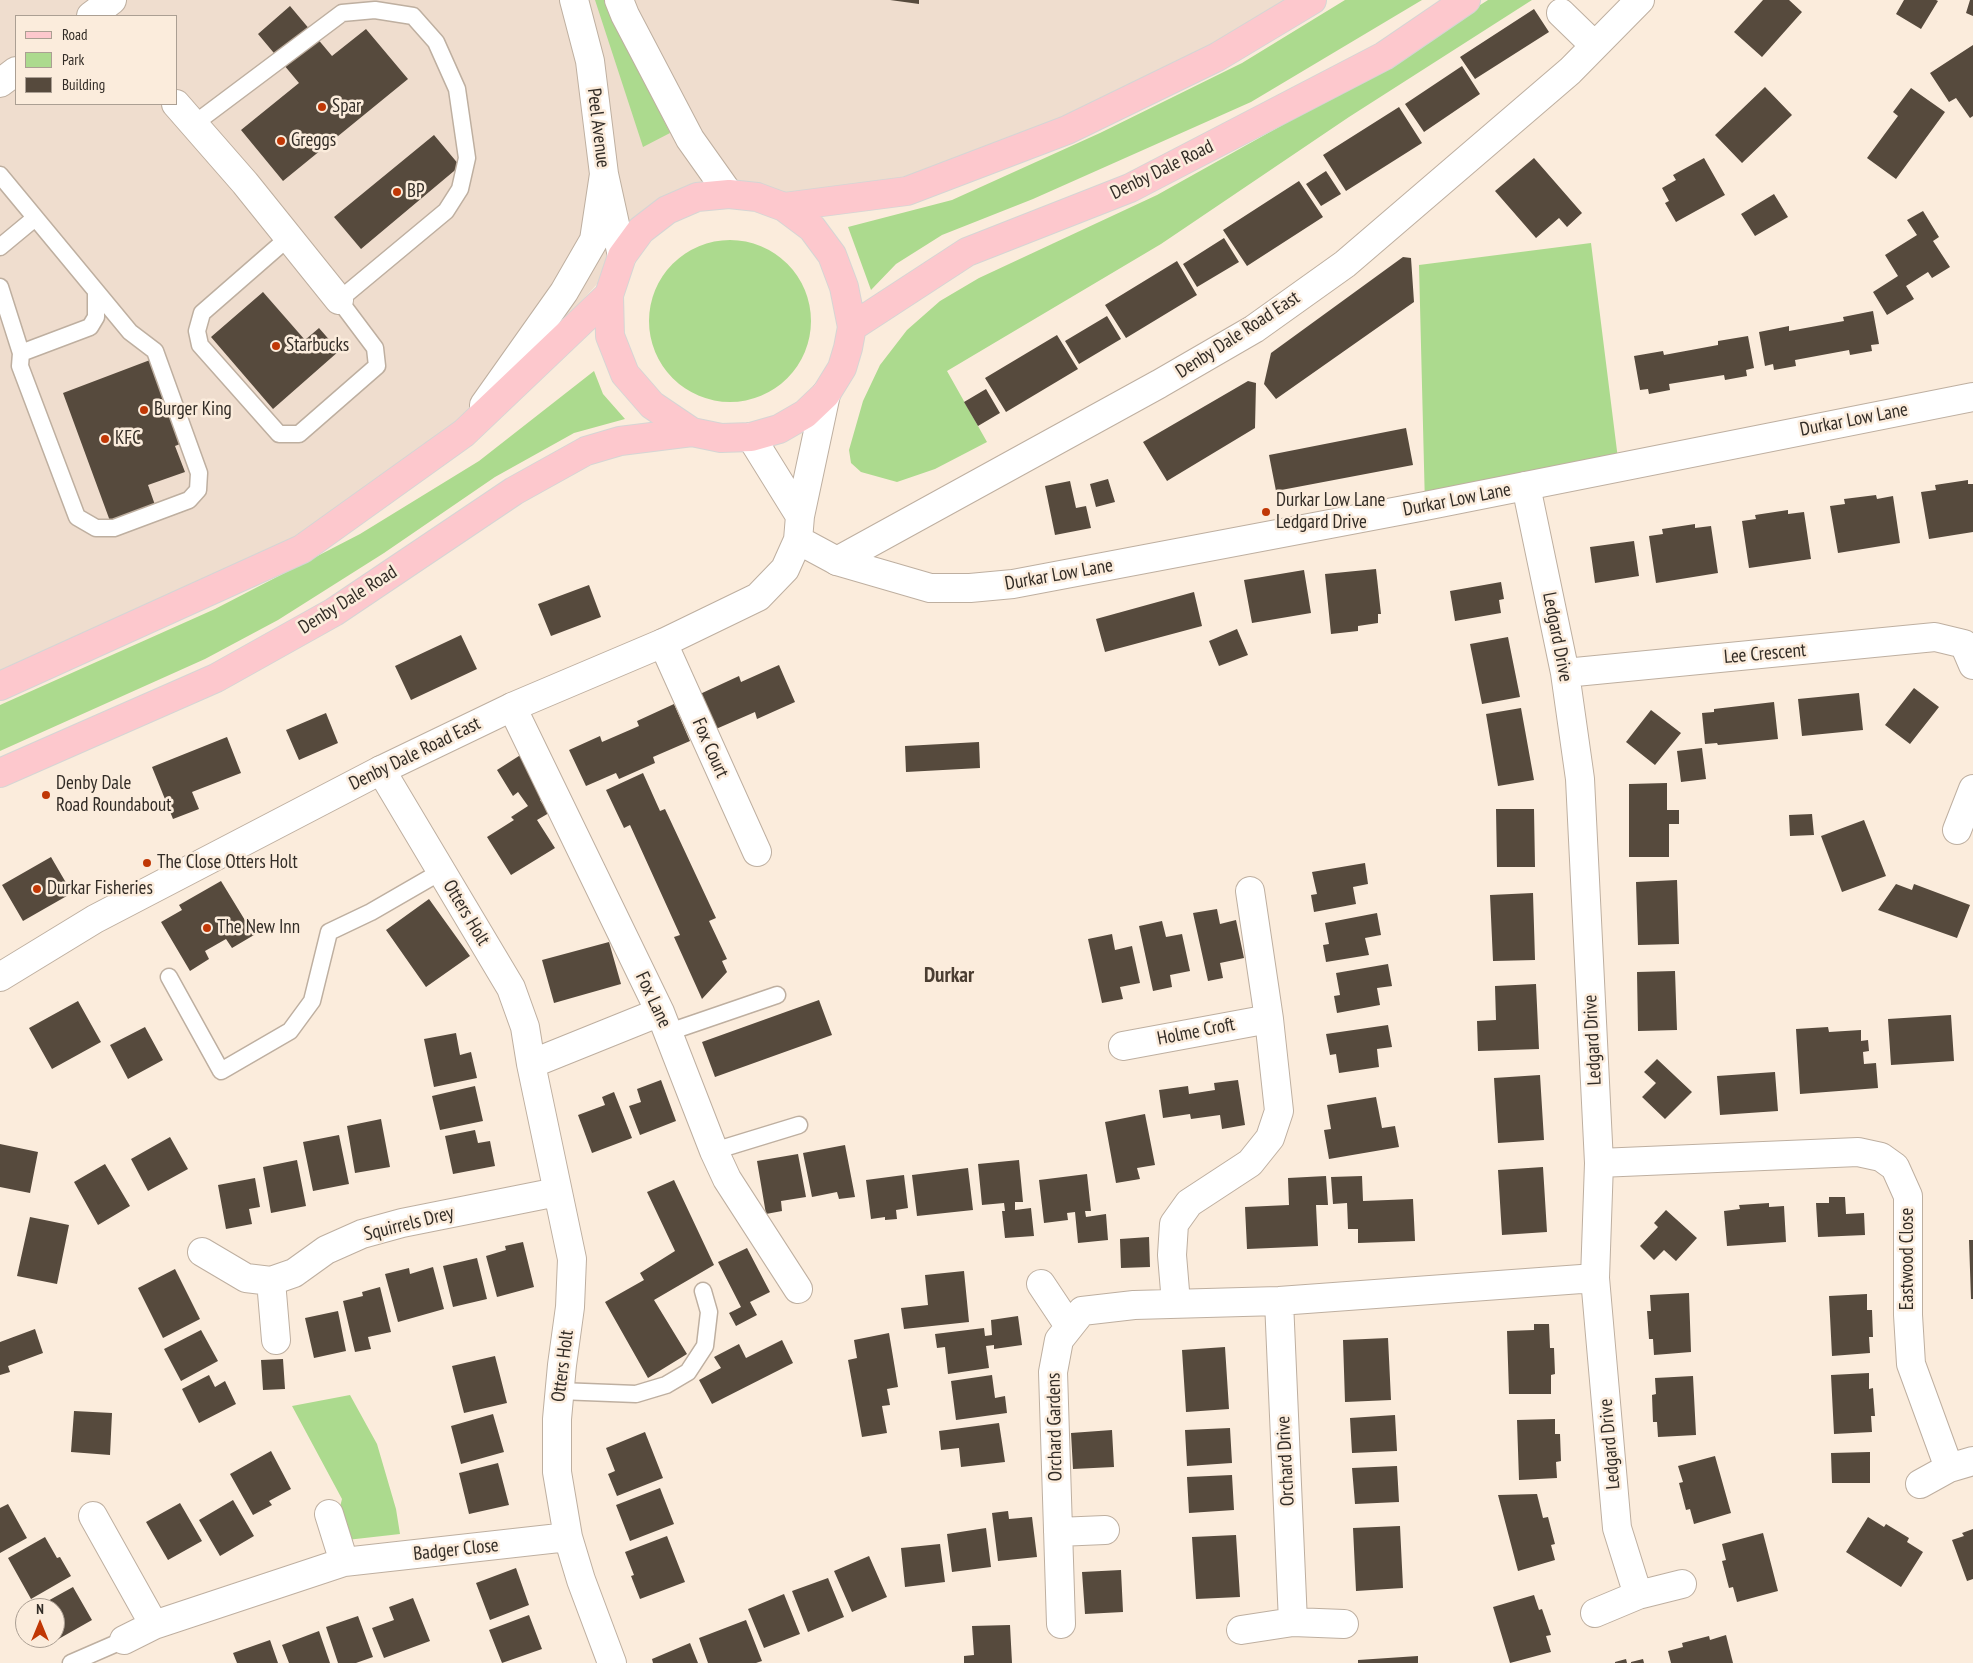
<!DOCTYPE html>
<html>
<head>
<meta charset="utf-8">
<style>
  body { margin:0 }
  #map { position:relative; width:1973px; height:1663px; overflow:hidden; background:#fbecdc; font-family:"PT Sans Narrow",sans-serif }
  canvas { display:block }
  .legend { position:absolute; left:15px; top:15px; width:162px; height:90px; box-sizing:border-box; background:#fbecdc; border:1px solid #ab9f93; margin:0; padding:6px 9px; list-style:none; font-size:15px; color:#322c26 }
  .legend li { display:flex; align-items:center; gap:10px; height:25px }
  .legend b { width:25px; border:1px solid #ab9f93 }
  .north { position:absolute; left:15px; top:1598px; width:50px; height:50px; box-sizing:border-box; background:#fbecdc; border:1px solid #ab9f93; border-radius:50%; rotate:0deg; font-size:14px; font-weight:700; line-height:20px; text-align:center; color:#322c26 }
  .north::after { content:''; display:block; margin:auto; width:18px; height:22px; background:#c03705; clip-path:polygon(50% 0,100% 100%,50% 72%,0 100%) }
</style>
</head>
<body>
<div id="map">
<canvas width="1973" height="1663"></canvas>
<ul class="legend">
<li><b style="height:6px;background:#fdc8cd"></b>Road</li>
<li><b style="height:14px;background:#acda8e"></b>Park</li>
<li><b style="height:14px;background:#564a3d"></b>Building</li>
</ul>
<div class="north">N</div>
</div>
<script>
const c = document.querySelector('canvas').getContext('2d');
c.lineJoin = 'round';
function fillPath(path, color) {
  c.fillStyle = color;
  c.fill(path, 'evenodd');
}
function shape(rows) {
  const path = new Path2D();
  for (const r of rows) {
    if (r.length === 3) {
      path.moveTo(r[0] + r[2], r[1]);
      path.arc(r[0], r[1], r[2], 0, 2 * Math.PI);
      continue;
    }
    path.moveTo(r[0], r[1]);
    for (let i = 2; i < r.length; i += 2) path.lineTo(r[i], r[i + 1]);
  }
  return path;
}
function stroke(path, color, width, dash) {
  c.strokeStyle = color;
  c.lineWidth = width;
  c.lineCap = dash ? 'butt' : 'round';
  c.setLineDash(dash || []);
  c.stroke(path);
}
function label(font, color, halo, rows, align = 'center') {
  c.font = font + ' "PT Sans Narrow",sans-serif';
  c.lineWidth = 5;
  c.setLineDash([]);
  c.textBaseline = 'middle';
  c.strokeStyle = halo;
  c.fillStyle = color;
  for (const [text, x, y, turn = 0] of rows) {
    c.save();
    c.translate(x, y);
    c.rotate((+turn || 0) * Math.PI / 180);
    c.textAlign = isNaN(turn) ? turn : align;
    if (halo) c.strokeText(text, 0, 0);
    c.fillText(text, 0, 0);
    c.restore();
  }
}
const commercial = shape([
  [0,0,1312,0,907,191,697,197,622,256,464,433,302,549,0,686],
  [16,16,176,16,176,104,16,104]
]);
const green = shape([
  [595,0,605,0,670,133,643,147],
  [1345,0,1422,0,1251,102,1033,199,942,235,896,264,871,290,848,227,952,200,1100,133,1242,63],
  [1488,0,1532,0,1349,117,1161,244,947,371,987,442,935,469,897,482,861,472,851,463,849,450,863,401,880,365,907,330,940,301,979,278,1157,195,1356,84],
  [730,321,81],
  [1591,243,1619,467,1425,506,1419,265],
  [594,371,603,394,625,419,574,433,495,477,384,553,278,620,205,659,0,751,0,705,215,609,360,534,479,461],
  [350,1395,377,1444,396,1509,400,1534,338,1541,334,1530,342,1499,292,1406]
]);
const building = shape([
  [890,0,919,0,919,4],
  [1763,0,1789,0,1802,12,1762,57,1734,32],
  [1904,0,1936,0,1938,1,1921,29,1896,14],
  [1970,0,1973,0,1973,16,1966,13],
  [290,6,332,56,366,29,408,79,283,181,241,130,299,83,258,34],
  [1534,9,1549,32,1475,79,1460,57],
  [1973,45,1973,116,1970,118,1956,98,1949,102,1930,73],
  [1462,66,1480,94,1424,132,1405,104],
  [1765,87,1792,115,1742,163,1715,135],
  [1911,88,1945,112,1896,179,1867,158,1898,116,1893,112],
  [1399,107,1422,143,1346,191,1323,155],
  [434,135,460,166,361,249,334,217],
  [1534,158,1582,213,1567,227,1559,218,1536,238,1495,191],
  [1704,158,1725,195,1676,222,1665,203,1669,201,1662,188,1676,180,1673,175],
  [1326,171,1341,194,1321,206,1306,184],
  [1299,181,1323,217,1247,266,1223,230],
  [1774,194,1788,217,1755,236,1741,214],
  [1923,211,1939,237,1933,241,1950,267,1932,278,1928,272,1906,286,1914,299,1887,315,1873,292,1898,276,1885,255,1917,235,1907,220],
  [1224,238,1239,262,1197,287,1183,264],
  [1403,257,1411,258,1414,302,1276,399,1264,384,1271,353],
  [1177,261,1197,295,1126,338,1105,305],
  [263,292,305,340,319,328,339,351,273,409,211,337],
  [1873,311,1879,344,1871,345,1872,351,1850,355,1849,350,1795,360,1796,366,1774,370,1773,364,1765,366,1759,332,1789,326,1789,331,1844,321,1843,317],
  [1107,316,1121,339,1079,364,1065,341],
  [1057,335,1078,369,1006,412,985,378],
  [1748,336,1754,368,1746,370,1747,376,1725,380,1724,375,1669,384,1670,390,1649,394,1648,389,1640,390,1634,356,1663,351,1664,355,1718,345,1718,341],
  [150,360,180,444,175,446,185,472,148,485,155,505,110,521,63,393],
  [1248,381,1256,383,1255,428,1167,481,1143,442],
  [986,389,1000,413,978,426,964,402],
  [1406,428,1413,465,1276,491,1269,455],
  [1108,479,1115,502,1096,507,1090,484],
  [1968,480,1968,484,1973,484,1973,532,1929,539,1921,492,1936,490,1935,485],
  [1070,481,1076,508,1086,506,1091,528,1055,535,1045,486],
  [1876,495,1877,499,1893,496,1900,543,1838,553,1830,506,1845,504,1844,499],
  [1788,510,1788,514,1804,512,1811,559,1749,568,1742,521,1756,519,1755,515],
  [1695,524,1695,528,1711,526,1718,573,1656,583,1649,536,1663,534,1662,529],
  [1634,541,1639,576,1595,583,1590,547],
  [1376,569,1381,614,1378,614,1378,623,1358,626,1358,631,1331,634,1325,574],
  [1304,570,1311,613,1252,623,1244,580],
  [1501,582,1504,599,1499,600,1501,613,1455,621,1450,591],
  [589,585,601,617,551,636,538,604],
  [1194,592,1202,626,1105,652,1096,619],
  [1237,629,1248,655,1219,666,1209,641],
  [461,635,477,669,411,700,395,666],
  [1508,637,1520,697,1482,704,1470,644],
  [779,665,795,702,757,719,755,712,716,729,700,694,739,676,741,682],
  [1914,688,1939,707,1910,744,1885,725],
  [1859,693,1863,730,1802,736,1798,699],
  [1774,702,1778,739,1718,745,1717,743,1705,744,1702,713,1714,712,1714,709],
  [674,704,690,741,653,757,655,763,619,779,616,773,586,786,569,750,600,736,602,742,639,726,637,721],
  [1521,708,1534,780,1498,786,1486,714],
  [1651,710,1681,733,1655,765,1626,742],
  [326,713,338,743,299,760,286,730],
  [227,737,241,773,192,792,199,809,173,819,152,767],
  [979,742,980,768,906,772,905,746],
  [1702,748,1706,779,1681,782,1677,751],
  [522,754,545,798,540,800,549,813,537,820,555,848,511,875,487,837,514,820,511,817,528,806,518,792,513,796,497,770],
  [643,773,660,811,665,809,716,918,709,921,727,959,722,961,727,972,702,999,674,937,680,935,630,825,624,828,606,790],
  [1667,783,1667,810,1679,810,1679,824,1669,824,1669,857,1629,857,1629,784],
  [1496,809,1534,809,1535,867,1497,867],
  [1812,814,1814,835,1790,836,1789,815],
  [1864,820,1886,876,1842,892,1821,836],
  [51,857,72,893,23,921,2,885],
  [1365,863,1368,884,1353,887,1356,904,1314,912,1311,895,1317,894,1312,872],
  [1677,880,1679,944,1638,945,1636,882],
  [221,881,254,935,232,948,226,939,205,951,209,959,190,971,161,922,182,910,179,905],
  [1896,884,1912,890,1914,884,1970,905,1957,938,1878,910],
  [1533,893,1535,960,1493,961,1490,895],
  [429,899,470,956,426,987,386,930],
  [1217,909,1220,924,1236,920,1244,958,1220,963,1223,978,1208,981,1193,913],
  [1377,913,1381,935,1365,938,1369,955,1326,962,1323,945,1329,944,1325,923],
  [1162,921,1166,937,1182,934,1190,971,1170,975,1172,987,1153,991,1139,926],
  [1112,934,1115,950,1132,946,1140,983,1120,987,1123,999,1102,1003,1088,939],
  [609,942,621,984,554,1003,542,960],
  [1388,964,1392,986,1377,988,1380,1005,1337,1013,1334,996,1340,995,1336,973],
  [1675,971,1677,1030,1638,1031,1637,972],
  [1536,984,1539,1049,1478,1051,1477,1021,1496,1020,1495,986],
  [819,1000,832,1035,715,1077,702,1042],
  [78,1001,101,1042,52,1069,29,1028],
  [1951,1015,1954,1061,1891,1065,1888,1019],
  [1388,1025,1392,1047,1377,1049,1379,1067,1339,1073,1336,1054,1330,1055,1326,1034],
  [145,1027,163,1060,128,1079,110,1045],
  [1828,1027,1829,1032,1861,1030,1861,1041,1868,1040,1869,1051,1863,1052,1864,1064,1876,1063,1878,1088,1800,1094,1796,1029],
  [456,1033,460,1055,471,1052,477,1078,434,1087,424,1039],
  [1657,1059,1692,1092,1665,1119,1642,1097,1656,1083,1644,1072],
  [1775,1072,1778,1111,1720,1115,1717,1076],
  [1540,1075,1544,1140,1498,1143,1494,1078],
  [661,1080,676,1121,640,1135,629,1106,641,1102,637,1089],
  [1238,1080,1245,1125,1222,1129,1220,1115,1191,1119,1190,1114,1163,1118,1159,1090,1188,1086,1189,1094,1215,1090,1214,1083],
  [475,1086,483,1121,440,1130,432,1096],
  [614,1092,632,1138,592,1153,578,1115,605,1105,602,1097],
  [1376,1097,1382,1128,1395,1126,1399,1147,1329,1159,1324,1130,1331,1129,1327,1105],
  [1145,1114,1155,1165,1137,1168,1140,1179,1116,1183,1105,1122],
  [381,1119,390,1167,355,1173,347,1126],
  [475,1130,478,1143,490,1141,495,1166,453,1174,445,1136],
  [339,1135,349,1184,313,1191,303,1142],
  [170,1137,188,1169,148,1191,131,1159],
  [0,1144,38,1152,30,1193,0,1187],
  [845,1145,855,1197,839,1199,837,1192,812,1197,803,1153],
  [798,1154,806,1197,781,1201,782,1211,766,1214,757,1161],
  [297,1160,306,1206,271,1213,263,1167],
  [1019,1160,1023,1202,1015,1202,1015,1210,1031,1208,1034,1236,1005,1238,1002,1211,1005,1211,1004,1203,982,1205,978,1164],
  [105,1164,130,1206,98,1225,74,1182],
  [1543,1167,1547,1232,1502,1235,1498,1170],
  [968,1168,973,1210,917,1216,912,1175],
  [1087,1174,1091,1211,1085,1211,1086,1217,1106,1214,1108,1240,1078,1243,1075,1212,1067,1213,1068,1220,1044,1223,1039,1180],
  [904,1175,908,1208,896,1210,897,1219,885,1220,885,1217,871,1219,866,1180],
  [1326,1176,1328,1205,1316,1205,1318,1246,1247,1249,1245,1207,1289,1205,1288,1178],
  [1362,1176,1363,1201,1413,1199,1415,1241,1358,1243,1358,1229,1348,1229,1347,1203,1333,1204,1331,1177],
  [255,1178,260,1207,249,1209,252,1224,226,1229,218,1185],
  [674,1180,714,1265,654,1300,687,1354,648,1378,605,1302,644,1280,640,1273,675,1251,647,1192],
  [1829,1197,1845,1197,1846,1214,1864,1213,1865,1235,1818,1237,1816,1203,1829,1203],
  [1769,1203,1769,1207,1784,1206,1786,1242,1727,1246,1724,1211,1740,1209,1739,1205],
  [1666,1210,1697,1238,1676,1261,1664,1250,1654,1260,1640,1246,1658,1227,1654,1223],
  [30,1217,69,1225,57,1284,17,1276],
  [1149,1237,1150,1267,1121,1268,1120,1239],
  [1969,1240,1973,1240,1973,1299,1971,1299],
  [523,1242,534,1287,497,1297,486,1256,506,1250,505,1246],
  [747,1248,770,1292,750,1302,757,1315,736,1326,729,1313,741,1307,718,1262],
  [477,1258,487,1299,453,1307,443,1266],
  [433,1267,444,1309,398,1322,385,1274,409,1268,410,1274],
  [175,1269,200,1319,163,1338,138,1288],
  [964,1271,969,1322,904,1329,901,1308,928,1305,925,1275],
  [380,1287,391,1332,368,1337,371,1349,355,1352,343,1301,363,1296,362,1292],
  [1689,1293,1691,1352,1654,1355,1653,1339,1649,1339,1647,1311,1651,1311,1650,1295],
  [1867,1294,1867,1310,1872,1310,1873,1337,1869,1337,1870,1353,1832,1356,1829,1296],
  [338,1311,346,1351,314,1358,305,1318],
  [1018,1316,1022,1345,994,1349,994,1345,986,1346,989,1368,948,1374,945,1347,937,1348,935,1334,984,1328,985,1336,992,1335,991,1320],
  [1534,1324,1549,1324,1550,1348,1554,1348,1555,1374,1551,1375,1551,1394,1509,1394,1507,1331,1534,1330],
  [35,1329,43,1353,8,1366,10,1372,0,1375,0,1342],
  [201,1330,218,1361,181,1381,164,1349],
  [889,1333,898,1387,887,1389,890,1405,882,1406,887,1433,862,1437,848,1360,857,1358,854,1340],
  [1388,1338,1391,1400,1345,1402,1343,1340],
  [782,1340,793,1363,712,1404,699,1380,721,1368,714,1357,739,1344,746,1358],
  [1225,1347,1229,1409,1186,1412,1182,1350],
  [495,1356,507,1403,464,1413,452,1366],
  [283,1359,285,1389,263,1390,261,1360],
  [1869,1373,1869,1389,1873,1388,1874,1403,1875,1416,1871,1416,1872,1432,1834,1434,1831,1375],
  [209,1375,215,1387,225,1381,236,1404,199,1423,182,1389],
  [992,1375,995,1398,1005,1396,1007,1413,956,1420,951,1381],
  [1693,1376,1696,1435,1658,1437,1657,1422,1653,1422,1652,1395,1656,1394,1655,1378],
  [74,1411,112,1413,110,1455,71,1452],
  [493,1414,504,1452,461,1464,451,1426],
  [1395,1415,1397,1451,1352,1453,1350,1418],
  [1555,1419,1555,1434,1560,1434,1561,1461,1556,1462,1557,1478,1519,1480,1517,1420],
  [999,1423,1005,1462,961,1467,959,1448,941,1450,939,1431],
  [1230,1428,1232,1463,1187,1466,1185,1430],
  [1112,1430,1114,1467,1073,1469,1071,1433],
  [645,1432,663,1478,617,1496,608,1474,615,1471,606,1448],
  [271,1451,291,1489,269,1501,272,1505,253,1515,230,1474],
  [1870,1452,1870,1483,1832,1483,1831,1453],
  [1715,1456,1731,1513,1694,1524,1690,1509,1686,1510,1679,1483,1683,1482,1678,1466],
  [498,1463,509,1505,469,1514,459,1473],
  [1397,1466,1399,1502,1355,1504,1352,1468],
  [1232,1475,1234,1510,1189,1513,1187,1477],
  [660,1488,674,1524,630,1541,616,1505],
  [1537,1494,1543,1518,1548,1517,1555,1544,1551,1545,1555,1560,1518,1571,1498,1495],
  [233,1500,254,1536,220,1556,199,1520],
  [180,1503,202,1541,168,1560,146,1522],
  [8,1504,27,1538,0,1553,0,1508],
  [1008,1511,1009,1519,1032,1517,1037,1557,998,1561,992,1513],
  [1868,1517,1884,1527,1886,1524,1909,1538,1907,1542,1923,1552,1901,1587,1846,1552],
  [1400,1526,1403,1588,1356,1591,1353,1528],
  [986,1528,991,1567,952,1572,947,1534],
  [1973,1529,1973,1579,1967,1581,1952,1540,1964,1536,1962,1533],
  [1763,1533,1778,1591,1737,1602,1733,1587,1729,1588,1722,1561,1726,1560,1722,1544],
  [1236,1535,1240,1597,1196,1599,1192,1537],
  [667,1536,685,1582,640,1599,631,1576,634,1575,625,1552],
  [45,1537,57,1558,60,1557,71,1576,31,1599,8,1558],
  [940,1544,945,1582,905,1587,901,1548],
  [869,1556,887,1597,852,1612,834,1571],
  [516,1568,529,1605,490,1620,476,1583],
  [1121,1570,1123,1612,1085,1614,1082,1572],
  [828,1578,844,1617,808,1632,792,1591],
  [73,1587,92,1620,55,1641,53,1638,55,1638,55,1608,35,1608],
  [784,1594,800,1634,764,1648,748,1609],
  [1534,1595,1539,1610,1542,1609,1551,1635,1546,1636,1551,1652,1510,1663,1493,1607],
  [413,1598,430,1641,384,1658,372,1628,394,1620,389,1607],
  [529,1615,542,1649,502,1663,489,1630],
  [358,1616,373,1657,356,1663,338,1663,326,1627],
  [746,1620,762,1661,756,1663,708,1663,699,1638],
  [1010,1625,1012,1663,964,1663,964,1656,974,1655,972,1626],
  [319,1631,330,1663,289,1663,282,1645],
  [1726,1635,1733,1663,1671,1663,1668,1651,1683,1647,1682,1643,1709,1636,1710,1640],
  [270,1640,278,1663,237,1663,233,1653],
  [690,1643,698,1663,653,1663,652,1659],
  [1418,1656,1418,1663,1358,1663,1358,1660],
  [1626,1659,1627,1663,1615,1663,1615,1662],
  [1643,1659,1644,1663,1631,1663,1631,1662]
]);
const service = shape([
  [194,124,342,13,375,10,413,16,436,42,457,89,467,158,460,189,446,211,339,300,375,348,377,366,299,434,279,434,200,345,197,331,202,313,288,238],
  [0,175,130,332,155,351,199,473,198,490,189,500,114,528,96,528,77,517,20,366,21,353,0,287],
  [0,247,35,218],
  [21,353,90,327,96,317,96,291],
  [169,977,221,1071,290,1031,312,1001,329,932,371,912,442,871],
  [669,1032,777,995],
  [714,1151,799,1125],
  [559,1391,636,1394,666,1385,688,1372,705,1346,709,1312,703,1291],
  [71,1663,124,1640]
]);
const minor = shape([
  [1561,13,1594,45],
  [91,16,112,0],
  [0,83,16,71],
  [176,104,245,183,339,300],
  [1526,486,1565,673,1580,779,1599,1163,1595,1278,1617,1528,1638,1595],
  [837,561,1159,384,1254,329,1345,264,1570,71,1640,0],
  [663,643,757,852],
  [1565,673,1935,637,1964,644,1973,665],
  [512,707,660,1012,714,1151,727,1179,798,1289],
  [381,770,511,988,525,1027,531,1064,572,1259,570,1307,562,1365,557,1419,557,1472,568,1537,581,1580,612,1663],
  [1957,830,1973,789],
  [1123,1046,1269,1019],
  [531,1064,660,1012],
  [1599,1163,1858,1152,1881,1157,1895,1167,1908,1196,1908,1315,1911,1364,1949,1468],
  [202,1252,246,1278,271,1281,294,1273,326,1250,362,1234,402,1223,557,1192],
  [271,1281,276,1340],
  [1041,1284,1069,1326],
  [1279,1301,1293,1622],
  [1176,1303,1172,1255,1174,1224,1189,1203,1250,1163,1270,1138,1279,1111,1269,1019,1250,891],
  [1920,1484,1949,1468,1973,1461],
  [329,1514,344,1562],
  [93,1516,154,1625],
  [1058,1532,1105,1530],
  [1595,1613,1638,1595,1682,1584],
  [1061,1624,1053,1372,1059,1340,1082,1311,1134,1305,1279,1301,1595,1278],
  [1241,1630,1293,1622,1344,1624],
  [124,1640,154,1625,344,1562,568,1537]
]);
const tertiary = shape([
  [574,0,590,61,604,174,622,256],
  [619,0,625,15,690,139,729,194],
  [484,405,564,292,594,240,604,174],
  [751,437,800,516],
  [798,540,837,561,930,588,970,588,1013,584,1425,506,1973,397],
  [0,977,95,919,381,770,512,707,663,643,758,597,785,569,798,540,800,516,826,394]
]);
const primary = shape([
  [784,207,907,191,1067,130,1217,57,1312,0],
  [852,327,967,252,1130,188,1384,56,1466,0],
  [0,686,302,549,464,433,609,295],
  [0,773,216,678,334,612,514,491,586,451,620,441,692,432,721,438,751,437,779,429,805,414,826,394,842,368,848,348,852,327,844,287,832,255,812,228,784,207,757,197,729,194,697,197,667,210,641,230,622,256,609,295,610,336,625,374,652,405,692,432]
]);
const markers = [
  [322,107,5,"#c03705"],
  [281,141,5,"#c03705"],
  [397,192,5,"#c03705"],
  [276,346,5,"#c03705"],
  [144,410,5,"#c03705"],
  [105,439,5,"#c03705"],
  [1266,512,5,"#c03705"],
  [46,795,5,"#c03705"],
  [147,863,5,"#c03705"],
  [37,889,5,"#c03705"],
  [207,928,5,"#c03705"]
];
const poiNames = [
  ["Spar",332,107],
  ["Greggs",291,141],
  ["BP",407,192],
  ["Starbucks",286,346],
  ["Burger King",154,410],
  ["KFC",115,439],
  ["Durkar Low Lane",1276,501],
  ["Ledgard Drive",1276,523],
  ["Denby Dale",56,784],
  ["Road Roundabout",56,806],
  ["The Close Otters Holt",157,863],
  ["Durkar Fisheries",47,889],
  ["The New Inn",217,928]
];
const streetNames = [
  ["Peel Avenue",598,128,83],
  ["Denby Dale Road",1162,170,-26],
  ["Denby Dale Road East",1238,335,-33],
  ["Durkar Low Lane",1854,420,-11],
  ["Durkar Low Lane",1457,500,-11],
  ["Durkar Low Lane",1059,575,-10],
  ["Denby Dale Road",348,600,-32],
  ["Ledgard Drive",1557,637,79],
  ["Lee Crescent",1765,654,-5],
  ["Fox Court",710,748,66],
  ["Denby Dale Road East",415,754,-26],
  ["Otters Holt",466,913,59],
  ["Fox Lane",653,1000,65],
  ["Holme Croft",1196,1032,-11],
  ["Ledgard Drive",1593,1040,-93],
  ["Squirrels Drey",409,1224,-14],
  ["Eastwood Close",1908,1259,-90],
  ["Otters Holt",563,1366,-83],
  ["Orchard Gardens",1055,1427,-91],
  ["Ledgard Drive",1610,1444,-95],
  ["Orchard Drive",1286,1461,-93],
  ["Badger Close",456,1550,-6]
];
const quarterNames = [
  ["Durkar",949,976]
];
fillPath(commercial, '#efddce');
fillPath(green, '#acda8e');
fillPath(building, '#564a3d');
stroke(service, '#beafa0', 19);
stroke(minor, '#beafa0', 30);
stroke(tertiary, '#beafa0', 30);
stroke(primary, '#d6d5d4', 30);
stroke(service, '#fff', 16);
stroke(minor, '#fff', 28);
stroke(tertiary, '#fff', 28);
stroke(primary, '#fdc8cd', 28);
for (const [x, y, r, color] of markers) {
  const dot = new Path2D();
  dot.arc(x, y, r, 0, 2 * Math.PI);
  c.fillStyle = color;
  c.fill(dot);
  stroke(dot, '#fbecdc', 2);
}
label('19px', '#322c26', '#fbecdc', poiNames, 'left');
label('19px', '#322c26', '#fbecdc', streetNames);
label('bold 21px', '#4a3d31', '#fbecdc', quarterNames);
</script>
</body>
</html>
